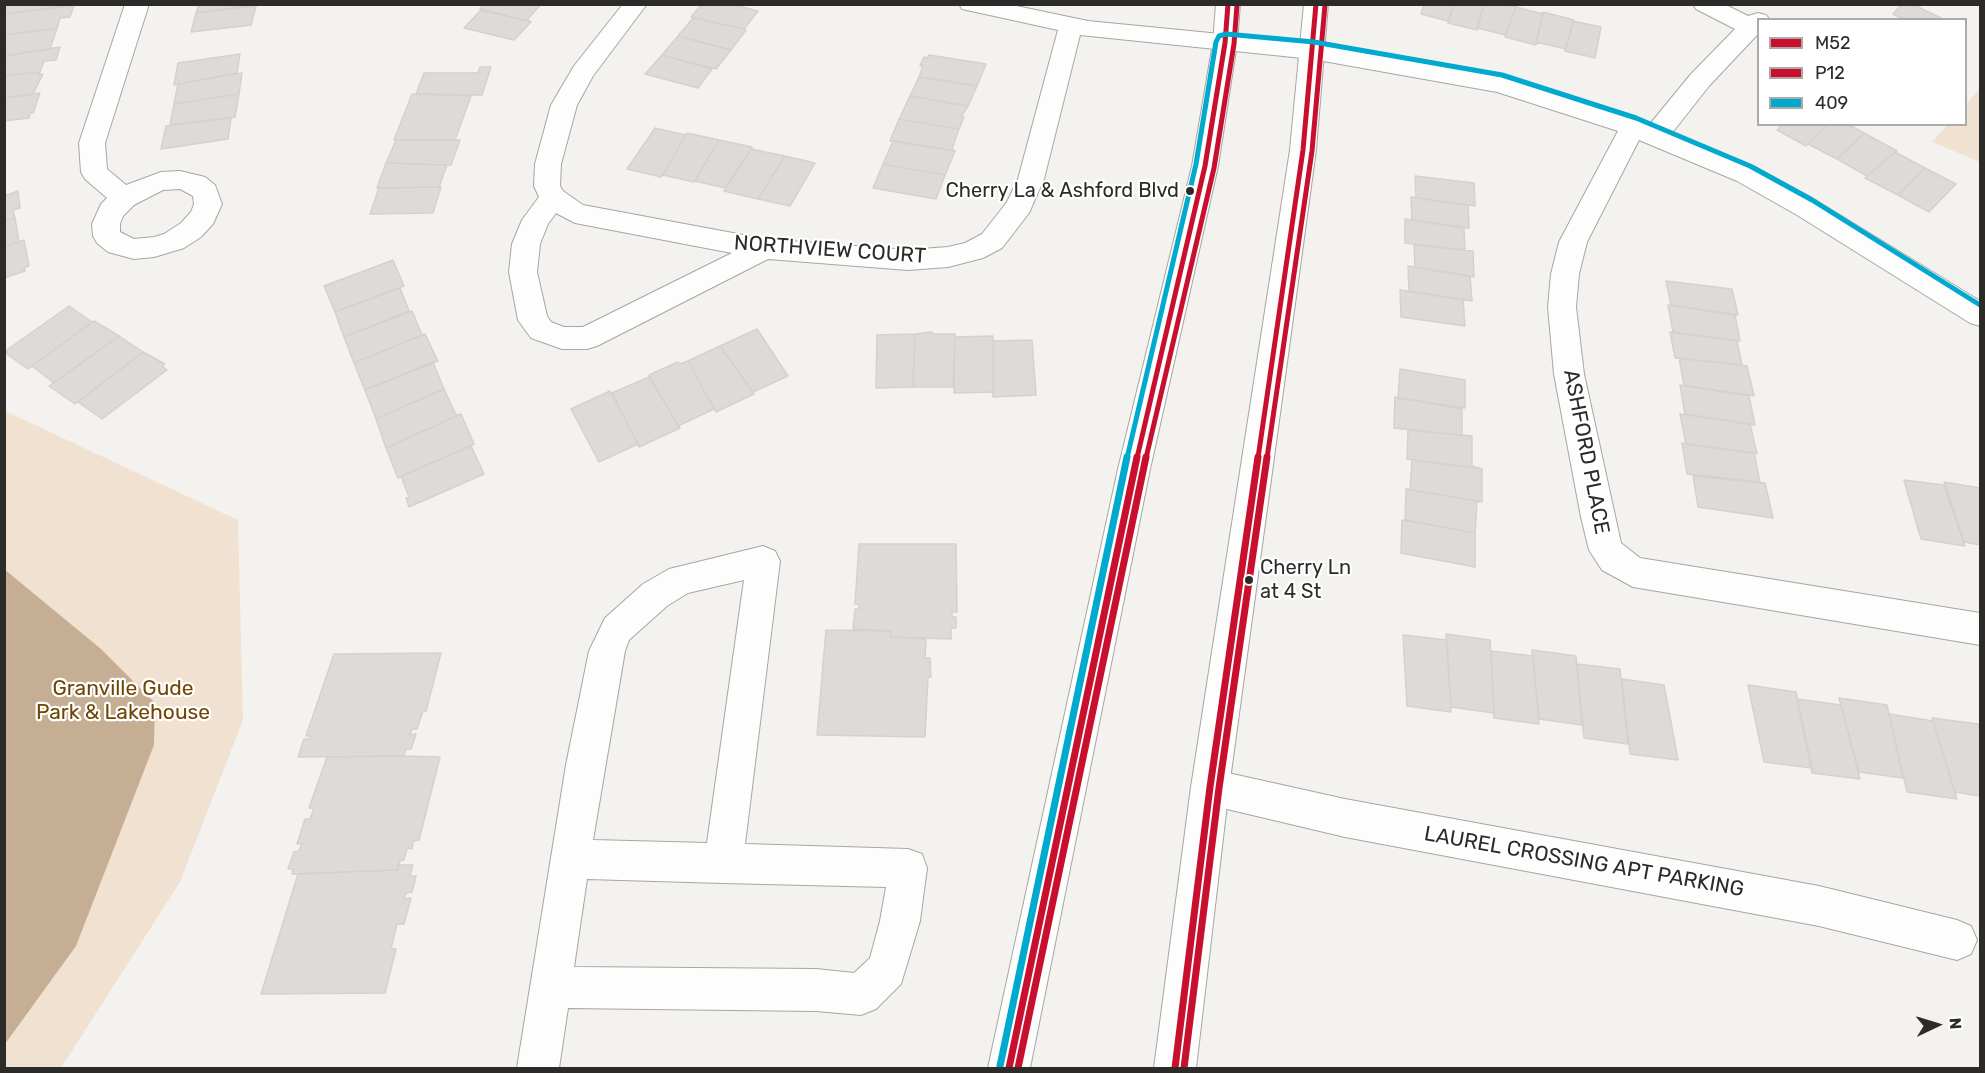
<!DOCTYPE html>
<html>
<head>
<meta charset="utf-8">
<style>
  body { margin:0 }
  #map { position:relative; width:1985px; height:1073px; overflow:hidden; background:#f4f2ef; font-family:Rubik,sans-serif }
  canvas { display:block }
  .frame { position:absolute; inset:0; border:6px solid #2d2b28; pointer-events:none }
  .legend { position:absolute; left:1757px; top:18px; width:210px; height:108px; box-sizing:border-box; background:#fff; border:2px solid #abaaa9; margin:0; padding:8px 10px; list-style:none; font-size:18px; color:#2d2b28 }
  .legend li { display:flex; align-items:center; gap:12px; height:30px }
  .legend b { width:30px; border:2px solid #abaaa9 }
  .north { position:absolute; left:1907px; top:995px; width:60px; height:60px; -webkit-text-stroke:4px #fff; paint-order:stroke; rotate:86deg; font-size:16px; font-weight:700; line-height:24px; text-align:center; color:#2d2b28 }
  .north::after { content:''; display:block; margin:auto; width:21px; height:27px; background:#2d2b28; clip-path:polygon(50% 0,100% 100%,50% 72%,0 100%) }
</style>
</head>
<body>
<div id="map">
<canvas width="1985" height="1073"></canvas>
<div class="frame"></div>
<ul class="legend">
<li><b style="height:8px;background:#c8102e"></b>M52</li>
<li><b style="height:8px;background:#c8102e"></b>P12</li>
<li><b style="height:8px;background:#00a9ce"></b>409</li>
</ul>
<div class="north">N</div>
</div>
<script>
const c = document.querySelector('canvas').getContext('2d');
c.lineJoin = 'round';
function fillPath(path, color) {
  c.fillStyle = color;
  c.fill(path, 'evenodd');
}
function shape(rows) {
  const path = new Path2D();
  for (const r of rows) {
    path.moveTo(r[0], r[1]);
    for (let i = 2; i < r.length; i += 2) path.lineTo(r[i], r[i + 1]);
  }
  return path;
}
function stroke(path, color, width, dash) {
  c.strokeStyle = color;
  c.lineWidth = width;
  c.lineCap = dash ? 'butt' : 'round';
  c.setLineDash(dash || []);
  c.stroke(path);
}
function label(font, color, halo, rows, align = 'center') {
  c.font = font + ' Rubik,sans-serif';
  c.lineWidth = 4.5;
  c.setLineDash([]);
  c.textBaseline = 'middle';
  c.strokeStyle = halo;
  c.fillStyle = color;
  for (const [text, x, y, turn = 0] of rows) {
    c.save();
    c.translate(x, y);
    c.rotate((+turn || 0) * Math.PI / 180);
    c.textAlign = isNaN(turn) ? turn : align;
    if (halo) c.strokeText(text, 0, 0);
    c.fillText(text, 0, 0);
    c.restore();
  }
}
const green = shape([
  [1980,88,1980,162,1932,142,1947,125,1966,124,1966,105],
  [5,411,238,520,243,720,180,882,61,1068,5,1068]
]);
const water = shape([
  [4,569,101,649,155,703,154,745,76,946,5,1044]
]);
const building = shape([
  [4,4,64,4,63,7,4,14,4,4],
  [199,4,259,4,196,13,199,4],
  [484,4,541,4,527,20,531,22,480,9,484,4],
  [702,4,730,4,758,11,744,29,691,17,702,4],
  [1424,4,1454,4,1448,21,1421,14,1424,4],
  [1454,4,1484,4,1477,30,1448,23,1454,4],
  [1484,4,1516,6,1506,35,1477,28,1484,4],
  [1902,4,1912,4,1945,20,1905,20,1893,14,1902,4],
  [74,5,70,17,60,18,57,28,4,35,4,14,74,5],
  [256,6,251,25,191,32,196,13,256,6],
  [1516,7,1543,14,1536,45,1505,37,1516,7],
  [481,10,531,22,514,40,464,28,481,10],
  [1543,12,1574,20,1566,49,1536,42,1543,12],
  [693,18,744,29,746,30,731,50,678,36,693,18],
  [1573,21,1601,27,1595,58,1565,51,1573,21],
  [57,28,50,49,4,56,4,35,57,28],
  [678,36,717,46,731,50,716,69,662,55,678,36],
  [60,47,56,60,44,61,40,72,4,76,4,56,60,47],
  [240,54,237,73,174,85,178,63,240,54],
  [662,55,701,66,712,69,698,88,645,74,662,55],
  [929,55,986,64,977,86,919,77,923,66,920,66,924,57,927,58,929,55],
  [480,67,491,67,482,95,416,94,424,73,478,73,480,67],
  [40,72,39,75,43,74,33,94,4,98,4,76,40,72],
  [242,73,239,94,174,104,178,84,242,73],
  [919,77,966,84,977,86,968,106,910,96,919,77],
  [40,93,33,113,30,113,29,118,4,121,4,98,40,93],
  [239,94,235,117,170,125,174,104,239,94],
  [412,94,471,96,455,140,394,140,412,94],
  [910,96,968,106,961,117,964,117,959,129,899,119,910,96],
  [231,118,228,139,161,149,166,126,231,118],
  [899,119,959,129,952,149,955,151,890,141,899,119],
  [1782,124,1829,124,1806,146,1777,130,1782,124],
  [1829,124,1847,124,1864,133,1837,159,1808,144,1829,124],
  [655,128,686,135,663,175,661,177,627,169,655,128],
  [687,133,719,140,694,182,663,175,687,133],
  [1864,133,1897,151,1867,176,1837,159,1864,133],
  [396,140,460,140,451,165,447,165,386,163,396,140],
  [719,140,752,147,725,188,695,181,719,140],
  [893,141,939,148,955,151,945,175,883,164,893,141],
  [751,149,785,156,758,199,724,191,751,149],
  [1895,152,1925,168,1898,195,1865,178,1895,152],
  [785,156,815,163,790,206,758,199,785,156],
  [386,163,447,165,439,187,377,188,386,163],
  [883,164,945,175,936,199,873,188,883,164],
  [1925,168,1956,184,1929,212,1898,195,1925,168],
  [1415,176,1474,183,1475,206,1416,198,1415,176],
  [441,187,433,213,370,214,379,188,441,187],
  [18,191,20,208,13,210,15,218,4,221,4,196,18,191],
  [1411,197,1468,205,1469,228,1412,220,1411,197],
  [15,218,19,242,4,247,4,221,15,218],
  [1405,219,1464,228,1465,250,1405,243,1405,219],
  [24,240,29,266,24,268,25,271,4,278,4,247,24,240],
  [1414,245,1473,251,1474,277,1415,267,1414,245],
  [393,260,404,286,335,312,324,286,393,260],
  [1408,266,1470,276,1472,301,1409,291,1408,266],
  [1666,281,1732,289,1738,315,1671,305,1666,281],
  [400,288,409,311,344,337,335,312,400,288],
  [1400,290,1463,300,1465,326,1401,317,1400,290],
  [1668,305,1735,315,1740,341,1673,332,1668,305],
  [69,306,92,322,28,369,4,352,69,306],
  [412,311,422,335,354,363,344,337,412,311],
  [94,321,119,336,54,383,32,366,94,321],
  [757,329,788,376,753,392,720,346,757,329],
  [932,332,932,334,955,334,953,387,913,387,915,334,932,332],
  [1670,332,1737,341,1742,365,1675,358,1670,332],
  [425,334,438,361,365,390,354,363,425,334],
  [915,334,913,387,876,388,877,335,915,334],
  [119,336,143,352,75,404,49,386,119,336],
  [993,336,993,392,954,393,955,337,993,336],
  [1032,340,1036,395,993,397,993,341,1032,340],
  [720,346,754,394,716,412,688,361,720,346],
  [143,352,165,364,162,366,167,370,102,419,78,402,143,352],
  [1679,358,1747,366,1754,396,1684,385,1679,358],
  [688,361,714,409,678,426,649,375,678,362,680,364,688,361],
  [433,362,444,389,376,419,365,390,433,362],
  [1400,369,1465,380,1465,408,1398,398,1400,369],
  [649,377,680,428,639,447,612,393,649,377],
  [1680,385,1749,396,1755,425,1685,414,1680,385],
  [444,389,456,415,461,414,386,448,376,419,444,389],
  [610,391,638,444,599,462,571,409,610,391],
  [1395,397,1462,409,1462,435,1467,436,1394,428,1395,397],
  [461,414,474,444,398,478,386,448,461,414],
  [1680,414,1750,424,1757,454,1686,444,1680,414],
  [1408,430,1472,436,1472,466,1482,469,1407,459,1408,430],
  [1682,443,1754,453,1760,482,1687,474,1682,443],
  [471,446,484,474,409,507,406,498,409,497,401,476,471,446],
  [1412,460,1482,469,1482,502,1410,490,1412,460],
  [1693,476,1765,483,1773,518,1698,507,1693,476],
  [1904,480,1944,485,1965,546,1921,539,1904,480],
  [1944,482,1980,488,1980,545,1964,542,1944,482],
  [1406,489,1477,501,1475,533,1405,520,1406,489],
  [1402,520,1475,533,1475,567,1401,553,1402,520],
  [859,544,956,544,957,612,952,612,952,617,956,617,956,628,951,628,951,639,890,637,891,631,853,629,855,609,859,609,859,604,855,604,859,544],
  [826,630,891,631,890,637,926,639,925,658,930,658,931,677,928,677,925,737,817,735,826,630],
  [1446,634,1490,640,1494,713,1451,707,1446,634],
  [1403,635,1447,640,1451,712,1407,706,1403,635],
  [1532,650,1576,656,1582,725,1539,719,1532,650],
  [1491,651,1533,656,1539,724,1494,718,1491,651],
  [441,653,426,711,423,711,417,729,412,729,410,735,416,734,411,749,406,749,404,756,298,757,304,739,310,739,311,736,306,736,334,654,441,653],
  [1577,664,1620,669,1628,744,1584,738,1577,664],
  [1622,679,1664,685,1678,760,1630,754,1622,679],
  [1748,685,1796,692,1812,768,1764,762,1748,685],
  [1839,698,1887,705,1903,778,1859,772,1839,698],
  [1797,699,1841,705,1860,779,1812,773,1797,699],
  [1889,714,1933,721,1957,799,1907,792,1889,714],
  [1932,718,1978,724,1980,733,1980,796,1955,792,1932,718],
  [404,756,440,757,419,840,413,841,412,849,407,848,404,860,400,861,397,870,292,874,293,869,288,869,294,852,299,851,302,843,297,844,305,819,310,819,314,808,309,808,327,757,404,756],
  [398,865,413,865,410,876,416,876,412,892,406,893,404,899,411,898,404,924,397,924,391,948,396,949,385,993,261,994,298,874,397,870,398,865]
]);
const minor = shape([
  [125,4,149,4,105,143,107,169,126,185,161,172,180,171,205,177,215,185,222,204,213,224,201,237,184,248,154,257,134,259,108,252,97,243,93,236,92,224,101,204,107,198,85,179,81,172,79,143,125,4],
  [180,189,193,196,194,204,191,212,181,223,164,234,154,237,134,239,120,232,120,224,123,216,134,205,163,190,180,189],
  [623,4,647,4,593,76,577,105,561,164,560,186,563,191,583,205,765,239,908,250,948,247,965,243,982,234,1007,202,1018,179,1058,30,962,9,959,4,1007,4,1088,21,1312,43,1446,66,1509,78,1607,108,1650,124,1691,74,1735,29,1696,9,1693,4,1724,4,1748,16,1758,13,1766,15,1770,20,1758,20,1758,34,1709,86,1672,133,1755,167,1817,201,1980,301,1980,326,1970,323,1797,215,1737,181,1639,140,1587,242,1579,274,1576,307,1584,374,1621,543,1640,558,1980,613,1980,645,1633,587,1602,570,1589,550,1581,517,1554,374,1548,307,1551,274,1559,242,1618,131,1497,92,1312,59,1080,35,1044,179,1029,213,1002,248,983,258,948,267,908,270,768,259,597,346,587,349,562,349,531,338,518,320,509,272,512,244,522,220,539,197,534,186,535,164,551,105,574,66,623,4],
  [556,213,575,223,732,253,583,327,564,327,551,322,547,316,537,272,540,244,548,224,556,213],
  [763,546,775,551,780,561,745,844,908,849,922,854,927,868,920,921,901,984,876,1009,861,1015,816,1011,568,1008,559,1068,517,1068,566,765,589,651,605,618,643,584,669,569,763,546],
  [744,580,707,843,593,840,625,651,629,640,667,606,688,593,744,580],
  [587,879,723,883,886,887,880,921,870,958,854,973,816,969,574,967,587,879],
  [1210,769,1345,799,1819,886,1957,920,1971,926,1977,940,1971,954,1957,960,1819,926,1345,837,1210,805,1197,800,1191,787,1197,774,1210,769]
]);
const major = shape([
  [1216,4,1240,4,1237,43,1218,166,1150,469,1030,1068,988,1068,1118,469,1192,166,1213,43,1216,4],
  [1304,4,1328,4,1316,150,1229,787,1196,1068,1154,1068,1191,787,1290,150,1304,4]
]);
const bus1Far1 = shape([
  [1137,458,1205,166,1225,43,1228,4],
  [1258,458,1303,150,1316,4]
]);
const bus1 = shape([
  [1009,1068,1137,457],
  [1175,1068,1210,787,1258,457]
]);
const bus2Far1 = shape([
  [1146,458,1214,168,1234,44,1237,5],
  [1267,458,1312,151,1325,5]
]);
const bus2 = shape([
  [1018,1068,1146,457],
  [1184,1068,1219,788,1267,457]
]);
const bus3Far1 = shape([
  [1127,458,1196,164,1216,42,1219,36,1226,34,1314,42,1502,75,1636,118,1750,166,1812,200,1980,305]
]);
const bus3 = shape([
  [1000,1066,1127,457]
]);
const markers = [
  [1190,191,5,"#2d2b28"],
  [1249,580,5,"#2d2b28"]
];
const busNames = [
  ["Cherry La & Ashford Blvd",1179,191],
  ["Cherry Ln",1260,568,"left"],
  ["at 4 St",1260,592,"left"]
];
const streetNames = [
  ["NORTHVIEW COURT",830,250,4],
  ["ASHFORD PLACE",1586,452,79],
  ["LAUREL CROSSING APT PARKING",1584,862,10]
];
const parkNames = [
  ["Granville Gude",123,689],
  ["Park & Lakehouse",123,713]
];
fillPath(green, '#f0e1d1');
fillPath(water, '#c5ae94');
fillPath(building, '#dddbd9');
stroke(building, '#d3d2cf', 1.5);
stroke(minor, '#a7a6a3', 2);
stroke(major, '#a7a6a3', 2);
fillPath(minor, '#fdfdfd');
fillPath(major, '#fdfdfd');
stroke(bus1Far1, '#c8102e', 5);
stroke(bus1, '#c8102e', 7);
stroke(bus2Far1, '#c8102e', 5);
stroke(bus2, '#c8102e', 7);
stroke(bus3Far1, '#00a9ce', 5);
stroke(bus3, '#00a9ce', 7);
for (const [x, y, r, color] of markers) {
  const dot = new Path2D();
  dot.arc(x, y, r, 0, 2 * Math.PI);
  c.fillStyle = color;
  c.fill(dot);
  stroke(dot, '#fff', 2);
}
label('20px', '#2d2b28', '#fff', busNames, 'right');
label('21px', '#2d2b28', '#fff', streetNames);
label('21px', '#704502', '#fff', parkNames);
</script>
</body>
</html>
